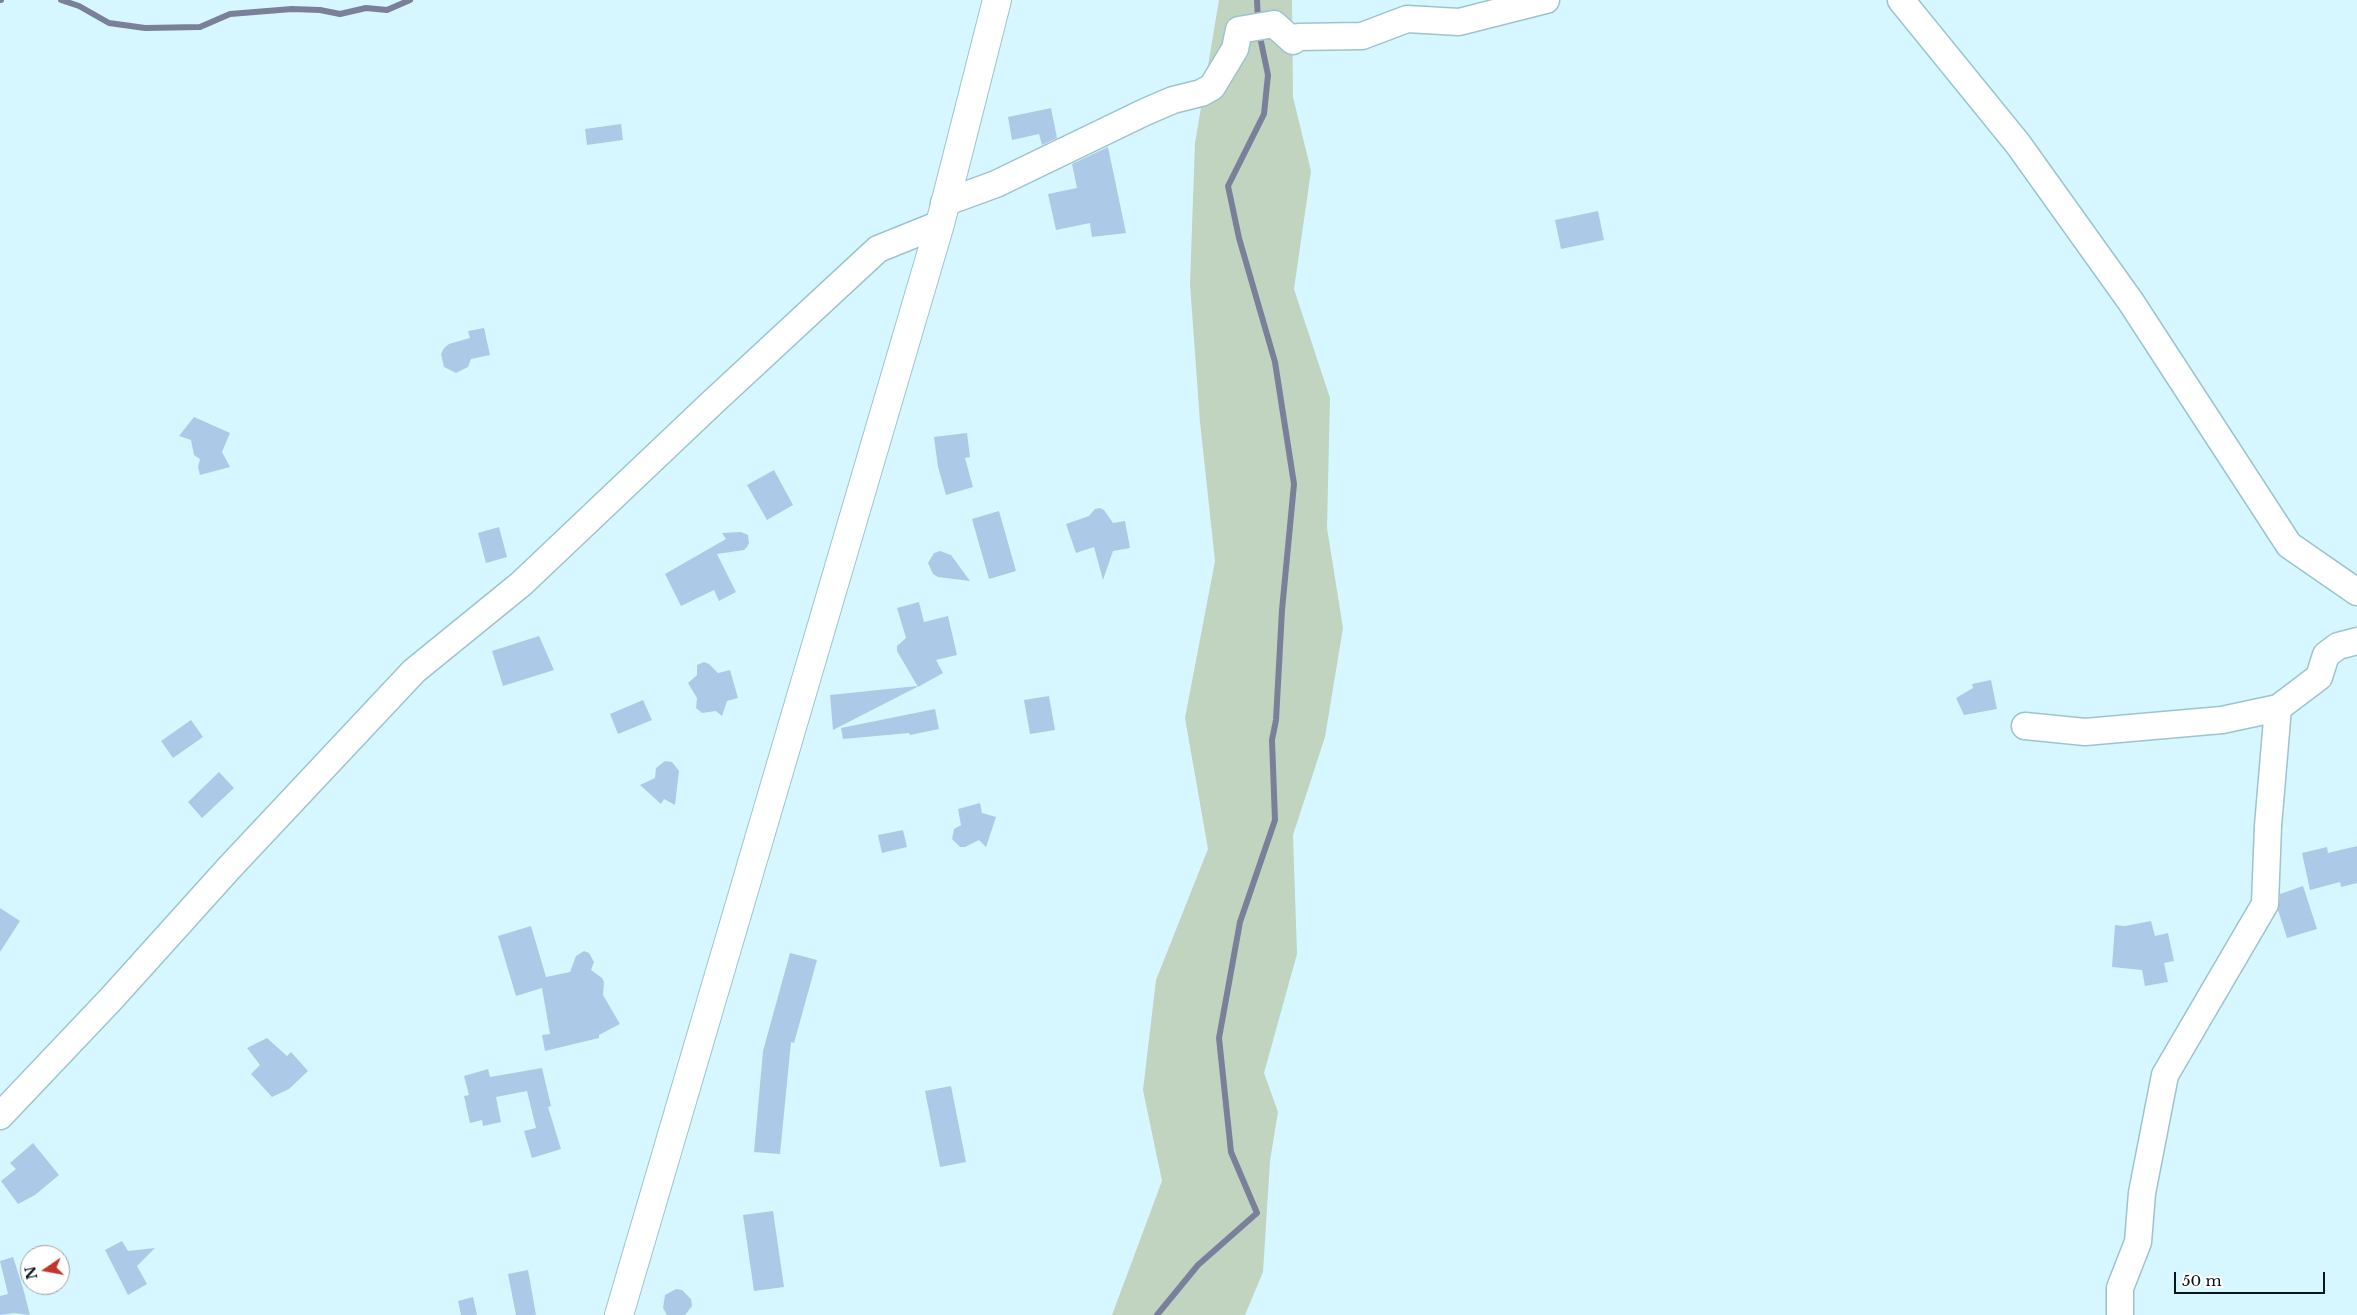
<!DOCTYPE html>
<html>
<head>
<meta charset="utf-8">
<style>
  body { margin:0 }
  #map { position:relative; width:2357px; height:1315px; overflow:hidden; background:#d6f7ff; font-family:"Libre Baskerville",serif }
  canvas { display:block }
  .north { position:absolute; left:20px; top:1245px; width:50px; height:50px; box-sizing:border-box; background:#fff; border:1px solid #9ba2a3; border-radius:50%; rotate:258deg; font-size:14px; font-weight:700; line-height:20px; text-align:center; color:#061619 }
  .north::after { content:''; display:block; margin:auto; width:18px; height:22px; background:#c2352a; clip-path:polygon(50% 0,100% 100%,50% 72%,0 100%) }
  .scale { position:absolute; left:2174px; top:1272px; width:151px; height:22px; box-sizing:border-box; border:2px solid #061619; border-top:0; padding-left:6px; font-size:15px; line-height:18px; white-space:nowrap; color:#061619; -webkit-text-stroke:4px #fff; paint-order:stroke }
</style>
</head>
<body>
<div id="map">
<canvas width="2357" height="1315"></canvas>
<div class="north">N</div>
<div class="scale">50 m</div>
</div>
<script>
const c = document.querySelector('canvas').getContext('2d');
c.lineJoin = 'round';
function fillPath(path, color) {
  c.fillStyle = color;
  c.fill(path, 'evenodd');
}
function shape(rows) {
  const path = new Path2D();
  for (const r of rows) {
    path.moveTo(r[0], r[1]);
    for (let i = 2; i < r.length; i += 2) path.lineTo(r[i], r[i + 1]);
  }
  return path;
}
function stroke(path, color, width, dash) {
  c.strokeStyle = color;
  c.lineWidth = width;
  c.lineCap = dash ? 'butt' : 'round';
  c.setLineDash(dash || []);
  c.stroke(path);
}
const green = shape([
  [1219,0,1292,0,1293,97,1311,171,1294,289,1330,398,1327,528,1343,628,1325,737,1293,835,1297,954,1264,1073,1278,1112,1270,1161,1263,1272,1245,1315,1112,1315,1162,1181,1143,1090,1156,980,1208,849,1185,718,1215,561,1200,422,1190,284,1195,143]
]);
const stream = shape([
  [0,0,1,0],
  [61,0,79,6,109,23,145,28,200,27,230,14,292,9,320,10,340,14,366,8,387,10,410,0],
  [1257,0,1258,22],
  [1157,1315,1198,1265,1257,1213,1231,1152,1219,1038,1240,922,1275,820,1272,740,1276,720,1282,610,1294,484,1275,362,1239,238,1228,186,1264,114,1268,75,1259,32]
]);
const building = shape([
  [1051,108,1057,138,1042,145,1039,134,1012,140,1008,117],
  [621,124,623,140,587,145,585,129],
  [1108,147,1126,233,1092,237,1090,223,1056,230,1048,194,1077,188,1072,164],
  [1598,211,1604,240,1561,249,1555,220],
  [484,328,490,355,471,359,468,367,456,373,444,367,441,354,444,348,449,344,470,338,468,331],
  [194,417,230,433,222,452,230,467,200,475,198,467,200,459,194,455,191,440,179,436],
  [967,433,970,457,965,458,973,487,946,495,938,467,934,437],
  [774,470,793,505,767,520,747,485],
  [1100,508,1104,510,1113,523,1125,521,1130,548,1113,551,1103,580,1094,547,1076,553,1066,524,1089,516,1095,509],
  [999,511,1016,571,989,579,972,519],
  [499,527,507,557,486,563,478,533],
  [741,532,748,535,749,543,747,547,744,550,717,554,736,592,719,601,714,590,681,606,665,574,726,539,722,533],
  [940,551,951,555,970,581,938,577,933,574,928,563,934,553],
  [919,602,924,622,948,616,957,655,936,660,943,673,918,687,897,651,897,646,906,638,897,608],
  [539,636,554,670,503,686,492,651],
  [704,662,709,664,718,673,730,670,738,698,727,701,722,716,716,711,702,713,696,708,697,698,688,683,697,675,697,665],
  [1991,680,1997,709,1964,715,1956,698,1973,688,1972,684],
  [917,686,917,687,833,730,830,695],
  [1049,696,1055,730,1030,734,1024,700],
  [643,700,652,720,618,734,610,714],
  [935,709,939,729,910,735,909,733,843,739,841,728],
  [191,720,203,737,173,758,161,741],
  [665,761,672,762,679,771,675,805,664,799,661,804,640,785,655,778,656,768],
  [219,772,234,788,202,818,188,802],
  [980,803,982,813,996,817,986,847,979,840,965,847,960,847,952,839,954,829,961,825,958,809],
  [903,830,907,847,882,853,878,835],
  [2357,846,2357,883,2341,887,2340,882,2310,890,2302,853,2327,847,2328,853],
  [2303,886,2317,929,2287,938,2278,910,2280,894],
  [0,908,20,921,0,952],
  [2151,921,2155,936,2168,933,2174,961,2164,963,2168,982,2145,986,2142,970,2112,967,2115,925,2125,926],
  [531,926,546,977,570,972,576,956,584,951,589,953,594,962,591,970,602,978,604,982,603,995,620,1024,599,1035,599,1038,545,1051,542,1035,550,1034,542,988,516,996,498,936],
  [790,953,817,960,794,1043,791,1042,780,1154,754,1152,763,1051],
  [267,1038,287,1056,291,1052,308,1071,289,1089,272,1097,251,1074,260,1065,247,1048],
  [542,1068,551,1106,548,1107,561,1149,532,1158,524,1131,536,1128,527,1091,496,1097,501,1122,483,1126,482,1120,470,1123,464,1096,469,1095,464,1076,488,1069,490,1077],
  [951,1086,966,1162,940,1167,925,1091],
  [33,1143,59,1175,35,1195,18,1204,1,1181,16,1169,10,1163],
  [773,1211,784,1287,754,1291,743,1215],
  [122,1241,128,1251,155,1248,137,1266,147,1284,128,1295,105,1250],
  [13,1257,23,1288,30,1315,14,1313,0,1315,0,1296,8,1294,0,1261],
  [528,1270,536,1315,516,1315,508,1274],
  [676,1289,682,1290,691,1299,692,1306,685,1315,667,1315,663,1308,665,1295],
  [473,1297,477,1315,461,1315,458,1301]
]);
const minor = shape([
  [1901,0,2018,144,2131,302,2289,545,2357,592],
  [944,203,996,184,1145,112,1173,100,1201,93,1212,87,1235,49,1239,30,1274,24,1293,41,1298,37,1362,36,1407,19,1459,22,1546,0],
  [2025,726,2085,732,2222,720,2278,708,2319,677,2326,655,2338,646,2357,641],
  [0,1116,111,999,230,867,414,671,521,584,713,402,878,249,940,224],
  [2120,1315,2120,1288,2138,1242,2142,1193,2165,1075,2265,904,2268,826,2278,708]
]);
const major = shape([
  [619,1315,940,224,997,0]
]);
fillPath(green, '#c0d4bf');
stroke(stream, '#7a809a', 6);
fillPath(building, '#accae7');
stroke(minor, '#9cc4ce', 29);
stroke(major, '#9cc4ce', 30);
stroke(minor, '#fff', 26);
stroke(major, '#fff', 28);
</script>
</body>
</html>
